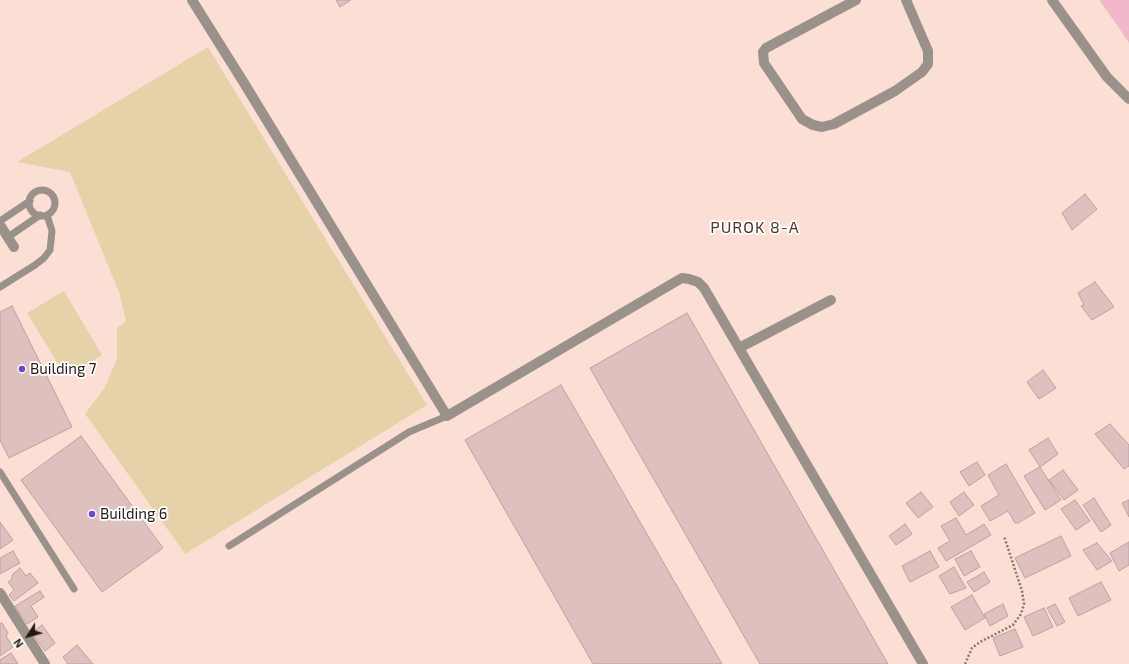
<!DOCTYPE html>
<html>
<head>
<meta charset="utf-8">
<style>
  body { margin:0 }
  #map { position:relative; width:1129px; height:664px; overflow:hidden; background:#fbdfd5; font-family:"Exo 2",sans-serif }
  canvas { display:block }
  .north { position:absolute; left:8px; top:616px; width:40px; height:40px; -webkit-text-stroke:3px #fff; paint-order:stroke; rotate:233deg; font-size:11px; font-weight:700; line-height:16px; text-align:center; color:#211714 }
  .north::after { content:''; display:block; margin:auto; width:14px; height:18px; background:#211714; clip-path:polygon(50% 0,100% 100%,50% 72%,0 100%) }
</style>
</head>
<body>
<div id="map">
<canvas width="1129" height="664"></canvas>
<div class="north">N</div>
</div>
<script>
const c = document.querySelector('canvas').getContext('2d');
c.lineJoin = 'round';
function fillPath(path, color) {
  c.fillStyle = color;
  c.fill(path, 'evenodd');
}
function shape(rows) {
  const path = new Path2D();
  for (const r of rows) {
    if (r.length === 3) {
      path.moveTo(r[0] + r[2], r[1]);
      path.arc(r[0], r[1], r[2], 0, 2 * Math.PI);
      continue;
    }
    path.moveTo(r[0], r[1]);
    for (let i = 2; i < r.length; i += 2) path.lineTo(r[i], r[i + 1]);
  }
  return path;
}
function stroke(path, color, width, dash) {
  c.strokeStyle = color;
  c.lineWidth = width;
  c.lineCap = dash ? 'butt' : 'round';
  c.setLineDash(dash || []);
  c.stroke(path);
}
function label(font, color, halo, rows, align = 'center') {
  c.font = font + ' "Exo 2",sans-serif';
  c.lineWidth = 3.5;
  c.setLineDash([]);
  c.textBaseline = 'middle';
  c.strokeStyle = halo;
  c.fillStyle = color;
  for (const [text, x, y, turn = 0] of rows) {
    c.save();
    c.translate(x, y);
    c.rotate((+turn || 0) * Math.PI / 180);
    c.textAlign = isNaN(turn) ? turn : align;
    if (halo) c.strokeText(text, 0, 0);
    c.fillText(text, 0, 0);
    c.restore();
  }
}
const green = shape([
  [208,47,427,405,185,554,85,414,105,387,117,359,117,328,126,321,120,295,70,172,17,162],
  [64,291,102,355,66,377,27,313]
]);
const water = shape([
  [1099,0,1129,0,1129,43,1117,25]
]);
const building = shape([
  [336,0,351,0,340,7,336,0],
  [1085,194,1097,209,1072,230,1062,213,1085,194],
  [1095,282,1114,307,1092,320,1081,306,1084,305,1078,293,1095,282],
  [12,306,72,427,9,458,0,440,0,312,12,306],
  [687,313,888,664,760,664,590,368,687,313],
  [1043,370,1056,388,1039,399,1027,382,1043,370],
  [561,385,722,664,593,664,465,440,561,385],
  [1110,424,1129,445,1129,466,1124,469,1095,434,1110,424],
  [81,436,163,548,102,592,21,480,81,436],
  [1048,438,1058,454,1040,467,1029,450,1048,438],
  [977,462,985,475,969,486,960,472,977,462],
  [1006,464,1035,513,1018,523,1015,523,1008,511,990,521,981,506,999,495,988,475,1006,464],
  [1040,467,1061,500,1045,510,1024,476,1040,467],
  [1063,470,1078,490,1064,500,1049,480,1063,470],
  [921,492,933,507,918,518,906,503,921,492],
  [964,492,974,505,959,516,950,502,964,492],
  [1094,498,1111,525,1101,532,1083,505,1094,498],
  [1075,500,1090,521,1076,530,1061,509,1075,500],
  [1129,500,1129,517,1122,503,1129,500],
  [956,518,966,535,984,524,991,535,946,561,938,548,950,541,941,526,956,518],
  [0,522,13,540,0,549,0,522],
  [905,524,912,534,896,545,889,536,905,524],
  [1061,536,1071,556,1025,578,1015,558,1061,536],
  [1129,542,1129,565,1119,571,1110,553,1129,542],
  [1097,543,1112,561,1097,570,1083,550,1097,543],
  [13,551,20,563,0,574,0,558,13,551],
  [930,551,939,567,910,582,902,566,930,551],
  [971,551,980,567,964,576,955,559,971,551],
  [954,567,966,588,950,594,939,576,954,567],
  [20,568,26,576,30,573,38,583,14,601,9,595,14,590,8,582,12,579,12,575,20,568],
  [984,572,990,582,974,592,967,582,984,572],
  [1101,582,1111,600,1078,616,1069,598,1101,582],
  [40,591,44,597,31,606,38,617,27,624,15,606,40,591],
  [972,595,985,618,965,630,951,607,972,595],
  [1003,604,1008,616,990,626,984,614,1003,604],
  [1055,604,1065,622,1057,626,1047,608,1055,604],
  [1044,608,1053,627,1033,636,1024,617,1044,608],
  [2,623,8,633,6,636,13,647,0,656,0,624,2,623],
  [42,625,55,643,45,651,32,633,42,625],
  [1015,629,1023,647,1000,656,993,638,1015,629],
  [77,645,93,664,68,664,63,657,77,645],
  [11,653,18,664,0,664,0,660,11,653]
]);
const path = shape([
  [965,664,972,648,980,642,1013,625,1021,614,1024,604,1022,591,1004,536]
]);
const lane = shape([
  [42,203,13],
  [0,221,30,201],
  [8,237,40,215],
  [0,287,35,265,44,258,50,250,52,231,47,215],
  [0,472,74,589],
  [229,546,409,432,447,416]
]);
const street = shape([
  [192,0,244,83,447,416,675,282,682,278,689,279,698,282,704,288,923,664],
  [856,0,766,48,763,52,764,63,802,119,813,125,822,127,834,124,895,91,922,72,928,64,928,51,906,0],
  [1052,0,1107,77,1129,99],
  [0,225,14,247],
  [739,348,831,300],
  [0,593,45,664]
]);
const markers = [
  [22,369,4,"#6b4cc5"],
  [92,514,4,"#6b4cc5"]
];
const poiNames = [
  ["Building 7",30,369],
  ["Building 6",100,514]
];
const neighbourhoodNames = [
  ["PUROK 8-A",755,228]
];
fillPath(green, '#e6d2a8');
fillPath(water, '#f2b7cb');
fillPath(building, '#dec0bf');
stroke(building, '#bda0a0', 1);
stroke(path, '#87746e', 2.5, [2, 2]);
stroke(lane, '#9a918a', 7);
stroke(street, '#9a918a', 10);
for (const [x, y, r, color] of markers) {
  const dot = new Path2D();
  dot.arc(x, y, r, 0, 2 * Math.PI);
  c.fillStyle = color;
  c.fill(dot);
  stroke(dot, '#fff', 1.5);
}
label('15px', '#211714', '#fff', poiNames, 'left');
c.letterSpacing = '1px';
label('16px', '#4c362f', '#fff', neighbourhoodNames);
c.letterSpacing = '0px';
</script>
</body>
</html>
